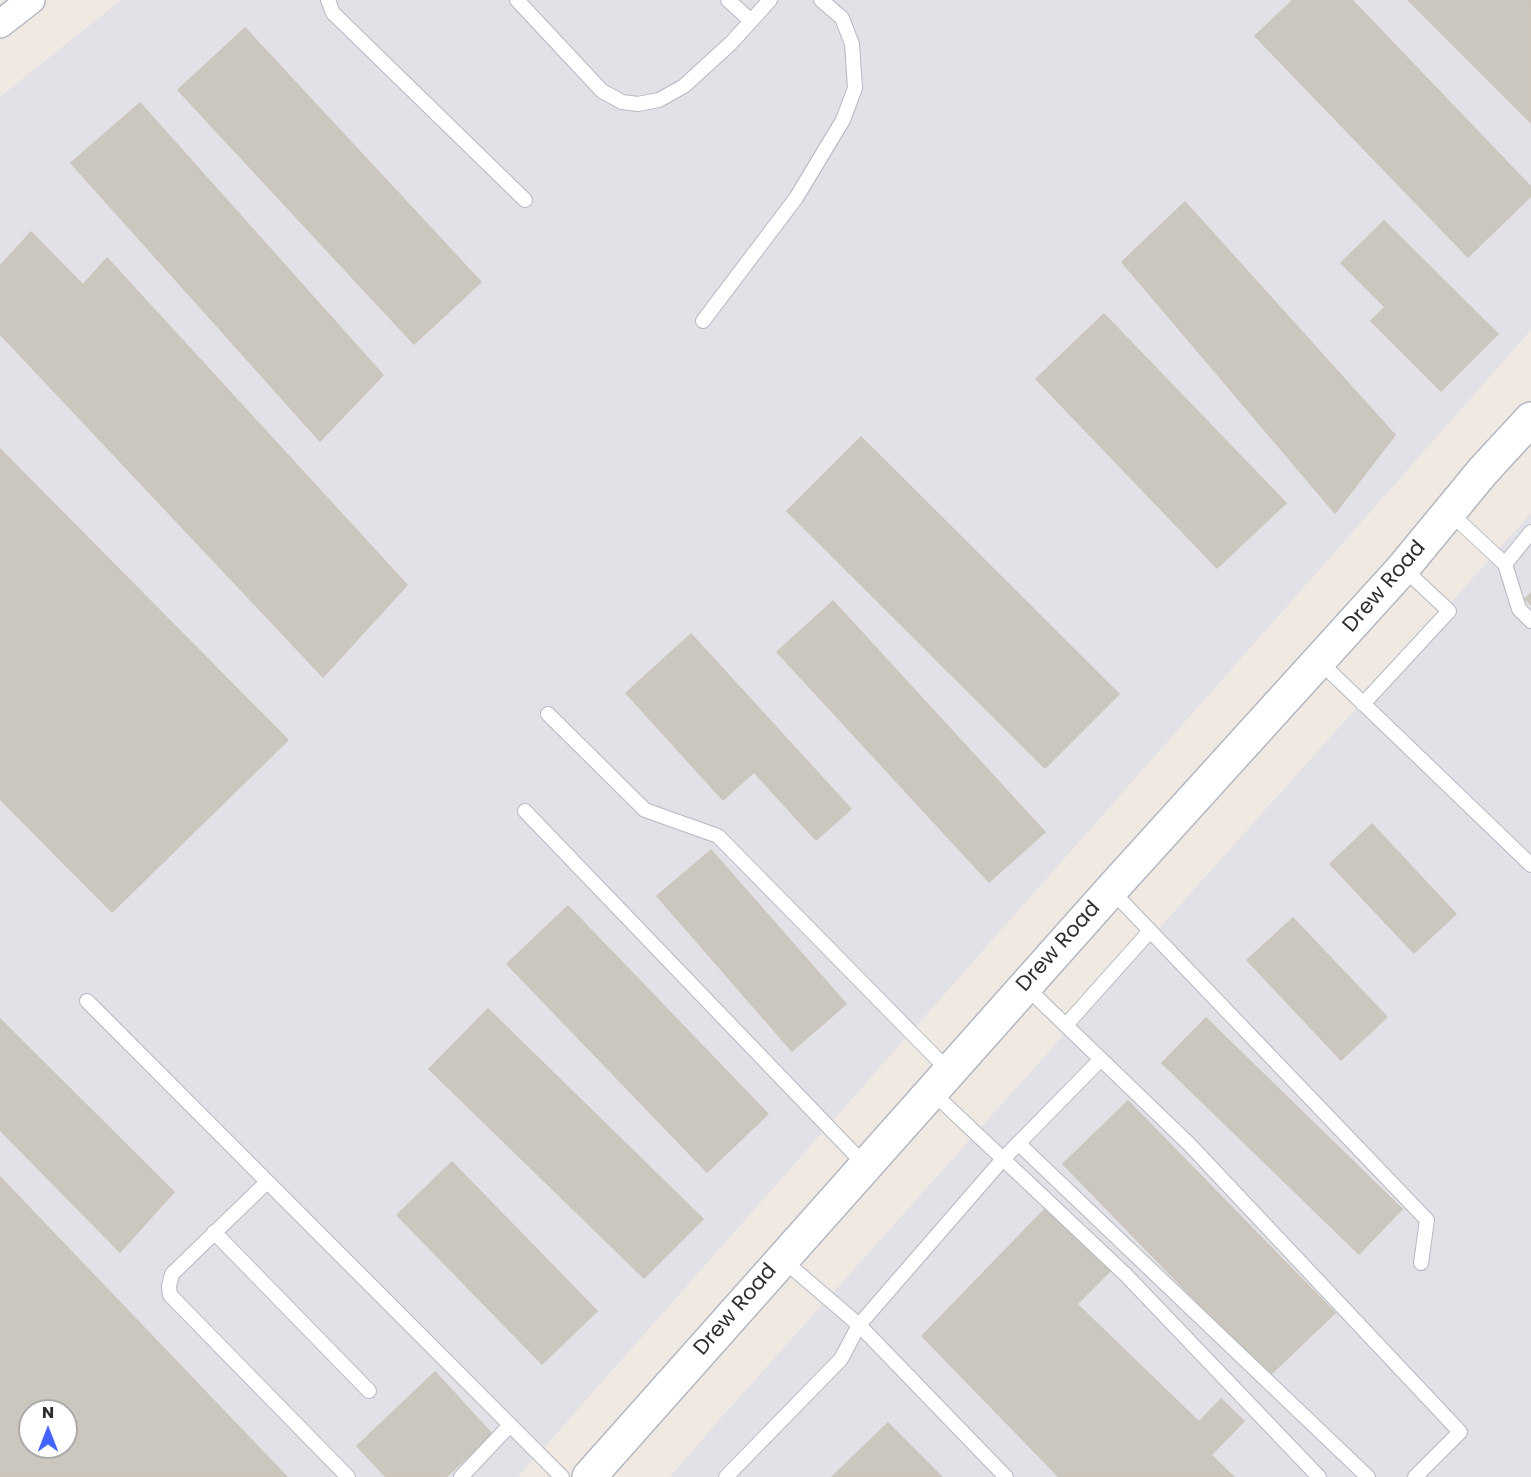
<!DOCTYPE html>
<html>
<head>
<meta charset="utf-8">
<style>
  body { margin:0 }
  #map { position:relative; width:1531px; height:1477px; overflow:hidden; background:#efe9e1; font-family:Poppins,sans-serif }
  canvas { display:block }
  .north { position:absolute; left:18px; top:1399px; width:60px; height:60px; box-sizing:border-box; background:#fff; border:2px solid #ababab; border-radius:50%; rotate:0deg; font-size:16px; font-weight:700; line-height:24px; text-align:center; color:#2e2e2e }
  .north::after { content:''; display:block; margin:auto; width:21px; height:27px; background:#4264fb; clip-path:polygon(50% 0,100% 100%,50% 72%,0 100%) }
</style>
</head>
<body>
<div id="map">
<canvas width="1531" height="1477"></canvas>
<div class="north">N</div>
</div>
<script>
const c = document.querySelector('canvas').getContext('2d');
c.lineJoin = 'round';
function fillPath(path, color) {
  c.fillStyle = color;
  c.fill(path, 'evenodd');
}
function shape(rows) {
  const path = new Path2D();
  for (const r of rows) {
    path.moveTo(r[0], r[1]);
    for (let i = 2; i < r.length; i += 2) path.lineTo(r[i], r[i + 1]);
  }
  return path;
}
function stroke(path, color, width, dash) {
  c.strokeStyle = color;
  c.lineWidth = width;
  c.lineCap = dash ? 'butt' : 'round';
  c.setLineDash(dash || []);
  c.stroke(path);
}
function label(font, color, halo, rows, align = 'center') {
  c.font = font + ' Poppins,sans-serif';
  c.lineWidth = 6;
  c.setLineDash([]);
  c.textBaseline = 'middle';
  c.strokeStyle = halo;
  c.fillStyle = color;
  for (const [text, x, y, turn = 0] of rows) {
    c.save();
    c.translate(x, y);
    c.rotate((+turn || 0) * Math.PI / 180);
    c.textAlign = isNaN(turn) ? turn : align;
    if (halo) c.strokeText(text, 0, 0);
    c.fillText(text, 0, 0);
    c.restore();
  }
}
const industrial = shape([
  [121,0,1531,0,1531,330,518,1477,0,1477,0,97],
  [30,1411,66,1411,66,1447,30,1447],
  [1531,513,1531,1477,670,1477,727,1411]
]);
const building = shape([
  [1293,0,1352,0,1531,187,1531,196,1468,257,1255,36,1293,0],
  [1408,0,1531,0,1531,123,1408,0],
  [245,28,481,282,414,344,178,90,245,28],
  [140,103,383,375,320,441,71,163,140,103],
  [1185,202,1395,435,1335,513,1122,262,1185,202],
  [1384,221,1498,334,1441,391,1371,321,1385,307,1341,263,1384,221],
  [31,232,83,285,107,258,407,585,323,677,0,334,0,266,31,232],
  [1104,314,1286,503,1217,568,1036,379,1104,314],
  [861,437,1119,694,1045,768,787,511,861,437],
  [0,449,288,740,112,912,0,799,0,449],
  [1531,593,1531,605,1525,599,1531,593],
  [833,601,1045,832,989,882,777,652,833,601],
  [691,634,851,809,816,840,754,772,723,800,626,693,691,634],
  [1372,824,1456,914,1414,953,1330,864,1372,824],
  [711,850,846,1004,792,1051,657,896,711,850],
  [568,906,768,1114,707,1172,507,964,568,906],
  [1293,918,1387,1017,1341,1060,1247,960,1293,918],
  [488,1009,703,1219,644,1278,429,1069,488,1009],
  [1206,1018,1402,1209,1359,1254,1162,1063,1206,1018],
  [0,1019,174,1192,120,1252,0,1130,0,1019],
  [1128,1101,1335,1313,1269,1376,1063,1164,1128,1101],
  [452,1162,597,1311,542,1364,397,1215,452,1162],
  [0,1177,287,1477,0,1477,0,1177],
  [30,1411,66,1411,66,1447,30,1447,30,1411],
  [1045,1209,1110,1271,1077,1304,1199,1422,1221,1399,1244,1421,1211,1455,1234,1477,1059,1477,922,1336,1045,1209],
  [435,1372,492,1434,446,1477,386,1477,357,1446,435,1372],
  [888,1423,942,1477,832,1477,888,1423]
]);
const lane = shape([
  [328,0,333,13,525,200],
  [517,0,602,91,622,102,638,104,659,100,684,86,731,43,770,0],
  [728,0,750,20],
  [703,321,796,198,843,120,855,88,852,44,842,18,821,0],
  [1449,512,1505,564,1519,609,1531,621],
  [1505,564,1531,532],
  [1319,661,1531,865],
  [1363,704,1449,611,1403,568],
  [548,714,645,810,718,836,949,1071],
  [525,811,865,1165],
  [1111,890,1427,1220,1421,1263],
  [1025,986,1190,1145,1460,1432,1415,1477],
  [87,1001,562,1477],
  [1066,1025,1150,931],
  [931,1091,1126,1275,1319,1477],
  [1018,1143,1368,1477],
  [267,1182,172,1274,169,1286,170,1295,348,1477],
  [214,1232,369,1391],
  [461,1477,510,1425],
  [726,1477,841,1359,859,1325,782,1259],
  [1006,1477,859,1325,1003,1159,1101,1059]
]);
const street = shape([
  [0,24,31,0]
]);
const secondary = shape([
  [589,1477,1111,890,1403,568,1483,471,1531,419]
]);
const streetNames = [
  ["Drew Road",1385,587,-49],
  ["Drew Road",1059,947,-48],
  ["Drew Road",736,1310,-49]
];
fillPath(industrial, '#e3e1e8');
fillPath(building, '#cbc7bf');
stroke(building, '#cbc5ba', 1.5);
stroke(lane, '#b4b7c1', 16);
stroke(street, '#b4b7c1', 30);
stroke(secondary, '#b4b7c1', 36);
stroke(lane, '#fff', 14);
stroke(street, '#fff', 27);
stroke(secondary, '#fff', 33);
label('21px', '#2e2e2e', '#fff', streetNames);
</script>
</body>
</html>
